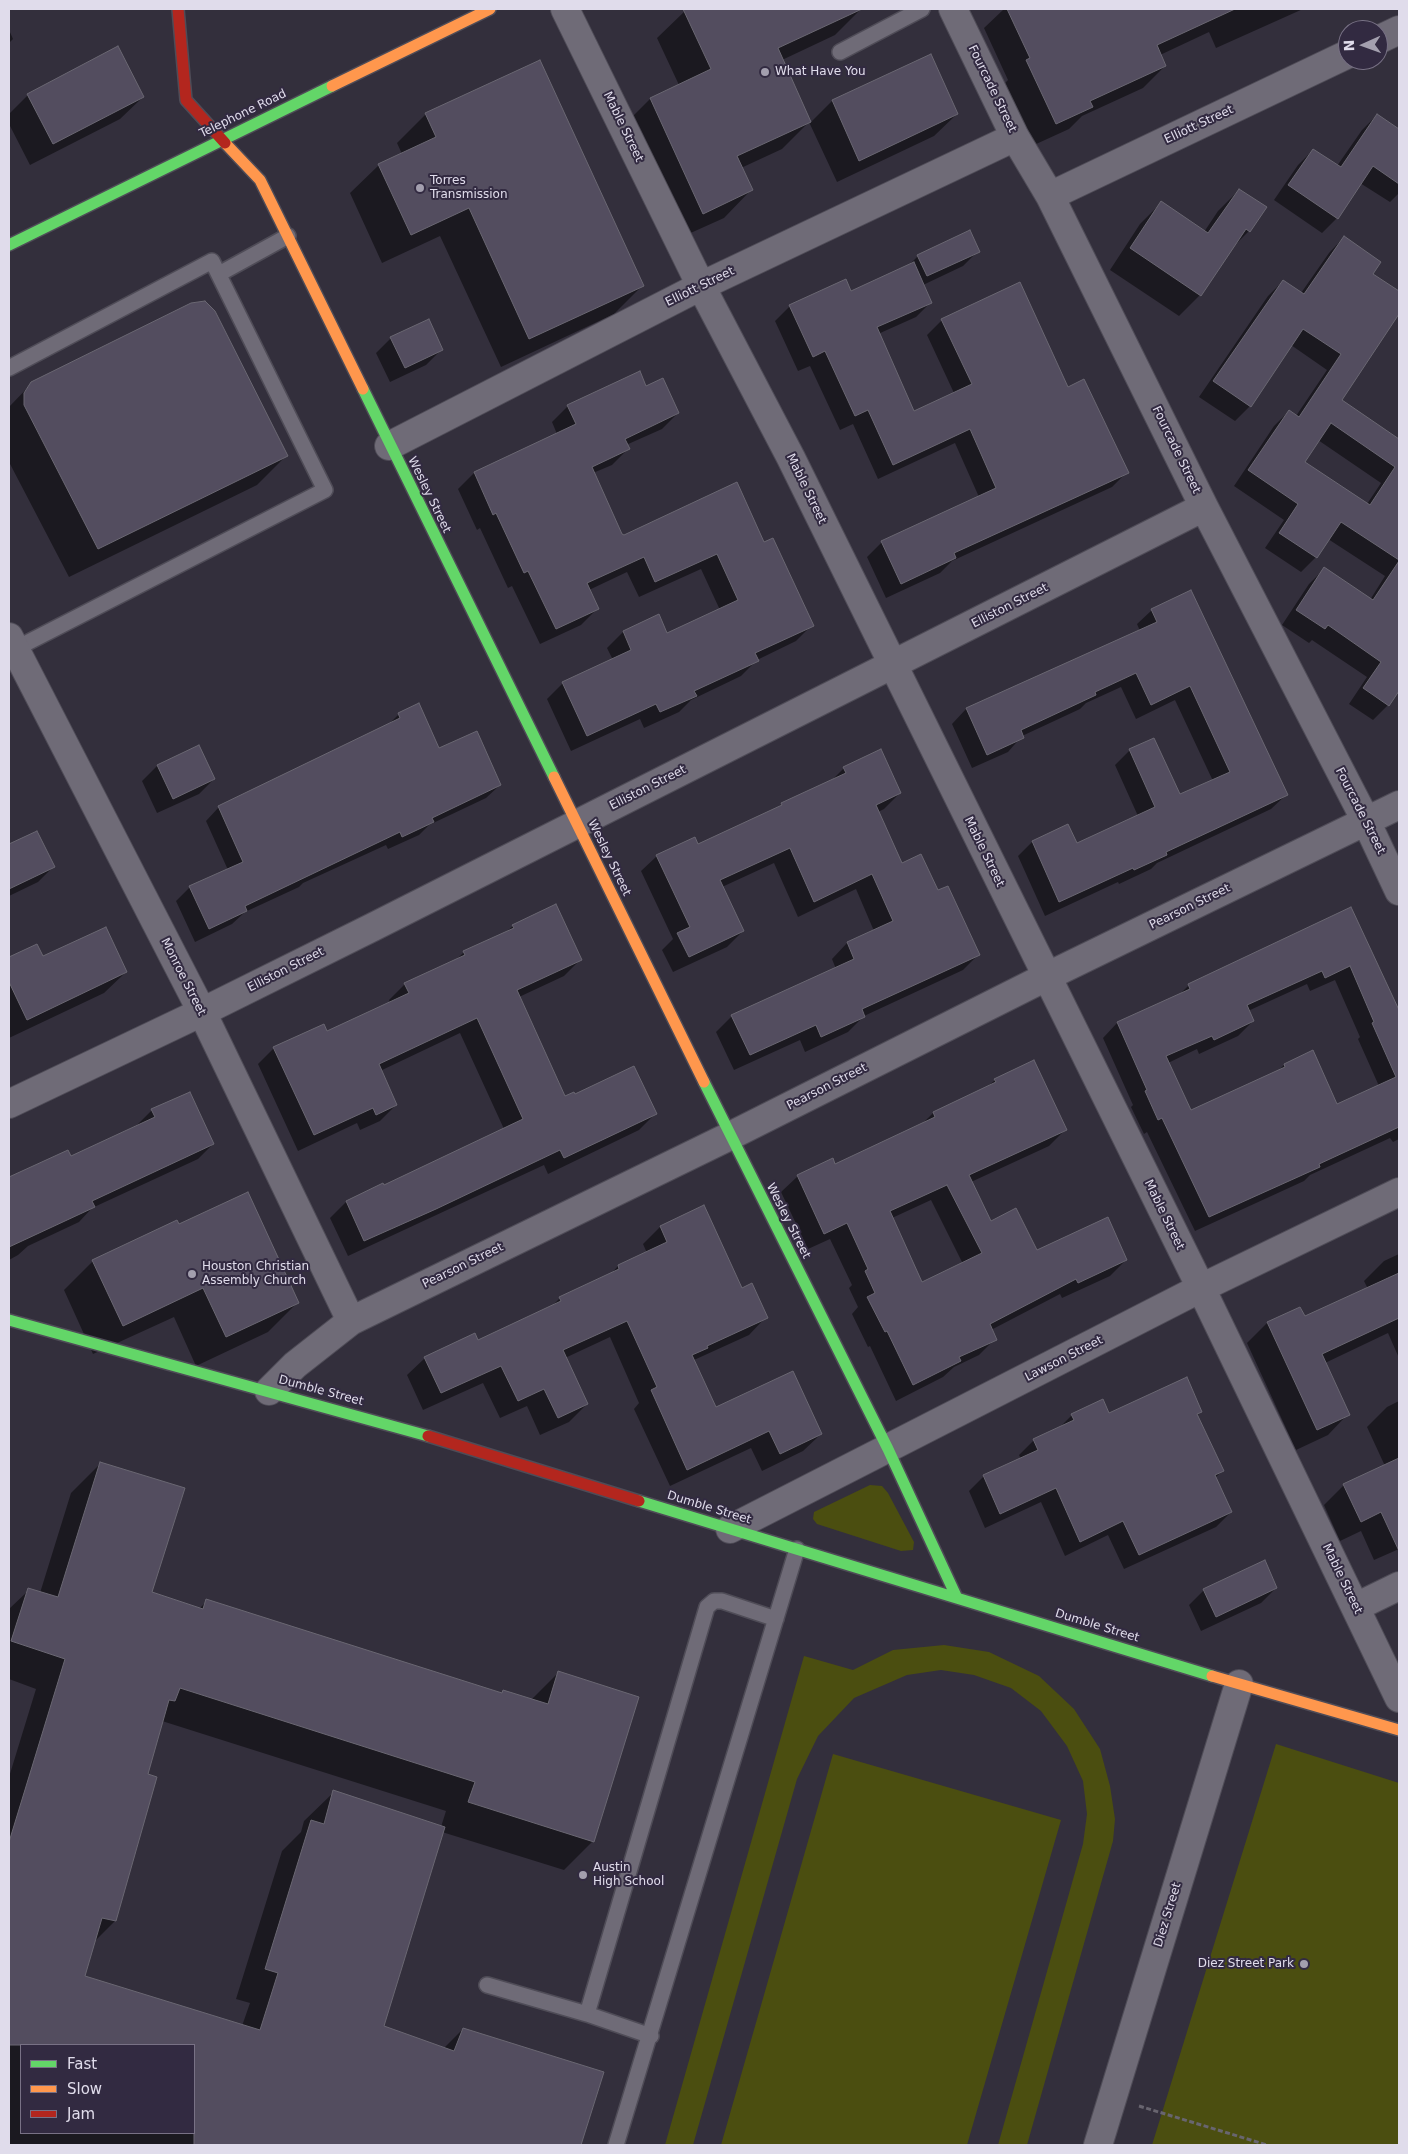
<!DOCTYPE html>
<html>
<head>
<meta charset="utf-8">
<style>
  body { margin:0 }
  #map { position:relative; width:1408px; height:2154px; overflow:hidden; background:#332f3c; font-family:"DejaVu Sans",sans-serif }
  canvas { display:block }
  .frame { position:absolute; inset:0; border:10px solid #e0dceb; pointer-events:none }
  .legend { position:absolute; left:20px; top:2044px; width:175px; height:90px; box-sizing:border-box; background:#322a41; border:1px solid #787185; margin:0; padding:6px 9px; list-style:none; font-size:15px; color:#e0dceb }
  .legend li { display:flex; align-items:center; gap:10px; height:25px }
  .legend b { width:25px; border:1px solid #787185 }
  .north { position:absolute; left:1338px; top:20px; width:50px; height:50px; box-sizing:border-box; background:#322a41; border:1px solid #787185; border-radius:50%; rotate:268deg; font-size:14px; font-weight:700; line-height:20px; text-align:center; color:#e0dceb }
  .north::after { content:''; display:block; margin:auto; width:18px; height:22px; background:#a39fae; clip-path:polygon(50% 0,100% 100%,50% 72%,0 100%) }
</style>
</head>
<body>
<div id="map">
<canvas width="1408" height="2154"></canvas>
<div class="frame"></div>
<ul class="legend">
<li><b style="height:6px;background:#63d668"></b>Fast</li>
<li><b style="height:6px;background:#ff974d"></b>Slow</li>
<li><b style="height:6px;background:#b3261e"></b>Jam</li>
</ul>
<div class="north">N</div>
</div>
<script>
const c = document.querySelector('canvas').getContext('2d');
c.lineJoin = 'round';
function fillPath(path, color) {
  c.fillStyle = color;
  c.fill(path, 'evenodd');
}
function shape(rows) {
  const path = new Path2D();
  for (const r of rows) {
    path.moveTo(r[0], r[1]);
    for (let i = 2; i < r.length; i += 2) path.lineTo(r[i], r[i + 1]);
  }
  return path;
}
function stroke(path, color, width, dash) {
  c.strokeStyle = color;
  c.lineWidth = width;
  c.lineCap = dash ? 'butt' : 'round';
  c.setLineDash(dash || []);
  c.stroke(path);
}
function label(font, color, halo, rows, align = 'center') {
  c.font = font + ' "DejaVu Sans",sans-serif';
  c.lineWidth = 4;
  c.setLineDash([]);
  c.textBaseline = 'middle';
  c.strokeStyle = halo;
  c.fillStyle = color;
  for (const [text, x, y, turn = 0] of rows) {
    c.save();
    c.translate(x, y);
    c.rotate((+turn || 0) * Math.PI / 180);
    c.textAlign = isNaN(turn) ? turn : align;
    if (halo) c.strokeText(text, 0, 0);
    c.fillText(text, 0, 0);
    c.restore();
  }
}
const green = shape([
  [870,1485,882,1486,888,1493,914,1542,913,1550,901,1551,817,1524,813,1519,814,1512],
  [944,1645,989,1652,1039,1676,1074,1709,1100,1749,1110,1786,1115,1819,1113,1841,1027,2145,998,2145,1083,1844,1087,1814,1083,1781,1067,1746,1041,1711,1011,1688,974,1675,941,1670,907,1675,854,1698,818,1736,797,1779,693,2145,665,2145,804,1656,853,1670,893,1650],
  [1276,1744,1399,1783,1399,2145,1152,2145],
  [833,1754,1061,1820,967,2145,721,2145]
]);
const shadow = shape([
  [689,9,861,9,835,35,782,60,810,123,832,101,930,56,957,114,934,136,837,182,809,122,782,149,741,168,751,190,724,218,675,240,623,126,650,99,679,85,657,38,685,11],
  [1004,9,1303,9,1216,48,1209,32,1160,55,1165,66,1143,88,1082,116,1069,129,1034,145,1005,83,1008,80,984,28],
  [9,30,13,39,9,43],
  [28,95,143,97,120,119,30,165,9,124,9,114],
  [426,114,643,285,614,314,501,367,440,236,382,263,350,193,379,165,402,154,397,143],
  [1377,115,1399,130,1399,193,1390,202,1360,183,1337,218,1322,233,1274,200,1298,165,1313,150,1337,166,1362,130],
  [1239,190,1249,231,1232,248,1200,295,1179,316,1110,270,1140,224,1161,203,1204,232,1218,211],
  [1344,237,1372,274,1399,292,1399,311,1340,401,1399,440,1399,679,1397,682,1399,684,1399,688,1388,705,1373,720,1349,704,1367,677,1312,640,1309,643,1282,625,1309,584,1324,569,1370,600,1385,576,1328,539,1316,557,1301,572,1265,548,1284,520,1234,486,1274,426,1289,411,1296,416,1327,370,1291,345,1250,406,1235,421,1199,397,1268,296,1283,281,1301,293,1329,253],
  [1318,440,1381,483,1367,504,1304,462],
  [978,251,963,266,923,285,931,302,916,317,878,334,914,412,954,393,927,335,942,320,1067,388,1127,472,1112,487,952,561,940,573,886,598,867,557,882,542,979,497,955,443,878,479,853,424,840,430,810,366,798,371,775,321,790,306,851,293,908,266,918,256],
  [391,338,441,350,426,365,390,382,376,353],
  [32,383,286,456,257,485,69,577,9,462,9,407],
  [645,388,678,413,662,429,626,445,628,449,612,465,593,473,621,535,764,544,812,625,796,641,757,660,741,676,691,700,679,712,644,728,640,719,571,751,547,699,563,683,613,660,607,648,623,632,658,616,667,634,720,610,701,569,639,597,627,572,589,590,597,609,581,625,540,644,512,586,508,588,480,528,477,530,458,489,474,473,557,434,552,422,568,406],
  [1152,610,1286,795,1271,809,1157,863,1151,869,1119,884,1118,882,1045,916,1018,856,1032,842,1076,845,1138,816,1115,765,1130,750,1153,739,1180,796,1213,781,1175,700,1136,719,1121,687,1086,703,1080,709,1022,736,1008,752,972,768,952,724,966,709,1140,631,1137,624],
  [399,714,438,750,500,785,486,798,429,825,419,835,388,849,386,845,303,883,299,887,245,912,232,924,195,942,176,901,190,887,228,870,206,821,219,807,387,726],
  [199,747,214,779,199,794,157,813,142,781,157,766],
  [844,768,900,793,884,809,878,812,902,865,937,892,979,954,963,970,864,1016,848,1032,805,1052,800,1040,734,1070,716,1032,732,1016,836,969,832,959,847,943,874,931,856,889,798,917,774,863,722,887,743,931,727,947,673,972,662,950,673,939,641,871,657,856,698,846,776,809,782,804,831,781],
  [37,832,53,867,38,882,9,896,9,845],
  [1351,909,1399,1012,1399,1139,1393,1142,1390,1138,1310,1175,1304,1181,1195,1231,1147,1132,1144,1134,1131,1107,1133,1105,1103,1038,1117,1023,1179,995,1189,985],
  [1335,980,1360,1037,1358,1039,1379,1086,1337,1106,1284,1065,1276,1073,1190,1112,1168,1063,1197,1049,1199,1054,1238,1036,1253,1021,1248,1011,1307,984,1310,991],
  [513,926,580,960,564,976,519,997,565,1097,575,1096,655,1114,639,1130,548,1174,544,1165,348,1256,330,1218,346,1202,384,1186,504,1129,460,1033,380,1071,396,1105,380,1121,360,1130,357,1123,298,1151,258,1064,274,1048,327,1033,390,1003,389,1000,405,984,455,961,464,952,505,933],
  [37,946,42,958,126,972,104,993,9,1038,9,960],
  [995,1080,1065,1130,1049,1146,971,1182,991,1222,1036,1252,1126,1260,1110,1276,1062,1298,1060,1294,991,1330,995,1339,979,1355,954,1367,943,1377,896,1401,870,1346,868,1347,852,1314,858,1307,849,1288,852,1285,830,1239,808,1249,781,1192,798,1176,835,1166,921,1125,933,1113,986,1088],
  [931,1200,963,1264,922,1283,892,1218],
  [152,1110,213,1144,198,1159,92,1208,79,1222,28,1246,18,1255,9,1260,9,1184,70,1158,137,1125],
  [703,1207,741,1290,766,1317,749,1335,694,1360,715,1408,821,1434,803,1451,762,1471,751,1448,670,1486,634,1409,639,1403,610,1337,565,1358,587,1404,569,1422,540,1435,527,1406,500,1418,483,1383,423,1410,407,1375,425,1358,477,1342,550,1308,560,1298,610,1275,618,1266,647,1253,643,1244,660,1227],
  [178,1225,297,1303,268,1332,196,1366,174,1317,93,1354,64,1290,93,1261],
  [1399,1254,1399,1358,1388,1333,1325,1363,1348,1414,1328,1435,1296,1450,1247,1343,1267,1323,1299,1308,1304,1318,1368,1289,1364,1281,1384,1261],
  [1399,1401,1399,1549,1374,1560,1361,1531,1340,1541,1324,1505,1344,1485,1385,1466,1367,1427,1387,1407],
  [1201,1411,1197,1416,1222,1471,1215,1478,1231,1512,1216,1527,1124,1569,1108,1535,1065,1556,1041,1502,985,1528,969,1491,984,1476,1021,1459,1019,1455,1034,1440,1058,1429,1072,1415],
  [101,1463,151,1593,199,1609,207,1601,501,1693,504,1691,531,1700,559,1672,593,1841,564,1870,442,1832,382,2027,443,2049,463,2029,603,2073,580,2145,9,2145,9,1777,36,1689,9,1679,9,1609,29,1590,40,1593,71,1493],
  [162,1721,446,1811,441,1827,334,1792,304,1821,301,1832,282,1851,236,1999,250,2003,242,2026,83,1977,93,1943,115,1921,146,1774],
  [21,2045,194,2045,194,2133,21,2133],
  [1276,1588,1261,1603,1201,1631,1189,1605,1204,1590]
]);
const building = shape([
  [683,9,862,9,778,48,811,122,737,156,753,190,703,214,650,98,711,69,683,9],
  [1007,9,1235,9,1157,45,1166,66,1090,101,1093,107,1056,124,1026,60,1030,58,1007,9],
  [118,46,144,97,53,144,27,94,118,46],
  [931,54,958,114,859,161,832,100,931,54],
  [540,60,644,286,529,339,469,208,411,235,378,164,436,137,425,113,540,60],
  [1377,114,1399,129,1399,184,1373,166,1338,219,1288,185,1313,149,1341,167,1377,114],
  [1239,189,1267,207,1250,232,1246,229,1201,296,1130,248,1161,201,1208,233,1239,189],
  [970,230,980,252,927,276,917,255,970,230],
  [1344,236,1381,262,1373,274,1399,291,1399,314,1342,400,1399,439,1399,560,1341,522,1317,558,1279,533,1298,504,1248,470,1289,410,1299,417,1341,354,1303,329,1251,407,1213,381,1283,280,1304,294,1344,236],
  [1331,423,1395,467,1370,505,1305,462,1331,423],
  [914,262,932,303,877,327,914,411,972,384,941,319,1020,282,1068,387,1084,379,1129,473,954,553,956,558,901,584,881,541,996,488,970,429,893,465,868,410,855,416,825,351,813,357,789,305,846,279,851,291,914,262],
  [205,301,215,311,288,456,98,549,24,405,24,393,31,382,191,303,205,301],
  [429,319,443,350,405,368,390,337,429,319],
  [640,371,646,386,663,378,679,413,625,439,630,449,592,467,622,534,624,535,737,482,764,542,773,538,814,626,755,653,759,661,694,691,697,696,660,712,656,704,587,736,562,682,631,650,623,631,659,614,667,633,738,600,717,554,655,582,644,557,587,583,599,609,556,629,528,571,524,573,496,513,493,515,474,472,576,424,567,405,640,371],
  [1399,561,1399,691,1389,706,1363,688,1381,662,1328,625,1325,629,1296,610,1324,567,1373,600,1399,561],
  [1191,590,1288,795,1166,852,1167,855,1134,870,1133,868,1059,902,1032,841,1068,824,1077,843,1155,807,1129,749,1154,738,1180,794,1230,772,1190,686,1151,705,1136,673,1095,692,1096,695,1021,730,1024,738,987,755,966,708,1157,622,1151,609,1191,590],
  [419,703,439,748,477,731,501,785,432,818,434,822,402,837,400,832,245,906,247,911,209,929,189,886,243,862,218,806,400,718,398,713,419,703],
  [199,745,215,779,173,799,157,765,199,745],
  [881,749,901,793,876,805,902,863,921,854,938,890,948,886,980,955,862,1009,865,1017,821,1037,816,1025,750,1055,731,1015,854,959,847,942,893,921,872,874,814,902,790,848,720,880,744,931,689,957,677,933,690,927,656,855,695,837,698,844,782,805,781,803,846,773,843,767,881,749],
  [37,831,55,867,9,889,9,844,37,831],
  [556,904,582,960,517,990,565,1096,574,1092,575,1094,634,1066,657,1114,564,1158,560,1150,436,1209,364,1241,346,1201,383,1183,384,1185,523,1119,477,1018,379,1064,397,1105,376,1115,373,1108,314,1135,273,1047,324,1024,327,1031,409,993,404,983,465,955,463,951,514,928,512,925,556,904],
  [1351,907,1399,1010,1399,1127,1319,1164,1320,1167,1209,1217,1162,1118,1158,1120,1145,1091,1147,1090,1117,1022,1190,989,1188,984,1351,907],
  [1350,966,1374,1022,1372,1023,1396,1077,1337,1104,1313,1050,1284,1064,1285,1067,1191,1110,1166,1056,1212,1036,1214,1040,1254,1021,1247,1005,1322,971,1325,978,1350,966],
  [106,927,127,972,27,1020,9,982,9,957,37,944,43,956,106,927],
  [1034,1060,1067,1130,969,1175,991,1221,1016,1208,1037,1250,1108,1217,1127,1260,1078,1283,1076,1279,990,1324,997,1340,959,1357,961,1361,913,1385,887,1331,885,1332,867,1297,875,1293,865,1271,868,1269,847,1223,824,1234,797,1175,833,1158,835,1164,935,1117,933,1112,996,1082,994,1079,1034,1060],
  [947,1185,982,1253,922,1282,890,1211,947,1185],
  [190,1092,214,1144,92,1201,95,1207,9,1247,9,1177,68,1150,71,1156,155,1117,151,1109,190,1092],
  [248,1192,299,1303,226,1337,203,1288,123,1326,92,1260,177,1220,179,1224,248,1192],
  [704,1205,742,1288,752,1283,768,1318,707,1346,708,1348,692,1355,716,1407,793,1371,822,1434,780,1454,769,1431,687,1470,651,1390,657,1387,627,1321,563,1350,588,1404,558,1418,544,1389,518,1401,501,1366,441,1393,424,1357,475,1333,478,1340,561,1301,559,1297,619,1269,618,1265,667,1242,660,1226,704,1205],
  [1399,1273,1399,1318,1322,1354,1350,1415,1317,1430,1267,1322,1300,1307,1305,1316,1399,1273],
  [1187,1377,1202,1412,1197,1414,1224,1471,1215,1475,1232,1512,1139,1555,1123,1521,1080,1542,1056,1488,1000,1514,983,1475,1038,1450,1033,1439,1074,1420,1071,1414,1103,1399,1109,1413,1187,1377],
  [1399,1458,1399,1551,1381,1512,1361,1522,1343,1484,1399,1458],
  [100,1462,185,1488,152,1592,203,1609,206,1599,502,1693,503,1690,548,1704,558,1671,639,1697,594,1842,468,1802,475,1782,180,1688,175,1701,169,1700,148,1774,157,1777,116,1921,102,1918,85,1976,260,2030,278,1973,265,1969,311,1820,324,1824,333,1790,445,1827,384,2026,454,2051,463,2028,604,2072,581,2145,194,2145,194,2045,9,2045,9,1842,65,1659,11,1641,28,1588,58,1597,100,1462],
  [1265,1560,1277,1588,1216,1617,1203,1589,1265,1560]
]);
const path = shape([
  [1139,2106,1267,2145]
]);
const lane = shape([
  [840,52,922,9],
  [219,274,288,236],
  [9,368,212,261,325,490,15,649],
  [487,1985,587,2014,651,2036],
  [587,2014,707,1607,714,1601,722,1601,776,1619],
  [616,2145,797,1549]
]);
const street = shape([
  [565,9,701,286,791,458,1201,1288,1399,1698],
  [953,9,1015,137,1050,196,1204,507,1366,821,1399,891],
  [1378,40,1399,30],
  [1050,196,1348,54],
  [389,446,701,286,1015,137],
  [9,637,202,1012,351,1321],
  [9,1104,202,1012,373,927,1204,507],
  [269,1391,295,1365,351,1321,730,1136,1046,977,1399,805],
  [730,1529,1201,1288,1399,1192],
  [1356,1607,1399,1586],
  [1098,2145,1239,1684]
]);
const fast = shape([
  [9,245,332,86],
  [363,389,554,777],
  [704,1082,888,1449,957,1598],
  [9,1320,428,1436],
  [639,1501,1212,1676]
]);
const slow = shape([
  [332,86,490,9],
  [225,143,260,180,363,389],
  [554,777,704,1082],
  [1212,1676,1399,1730]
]);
const jam = shape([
  [178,9,186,100,225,143],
  [428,1436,639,1501]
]);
const markers = [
  [765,72,5,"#a39fae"],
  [420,188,5,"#a39fae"],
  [192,1274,5,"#a39fae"],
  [583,1875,5,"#a39fae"],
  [1304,1964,5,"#a39fae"]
];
const poiNames = [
  ["What Have You",775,72],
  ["Torres",430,181],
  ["Transmission",430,195],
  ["Houston Christian",202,1267],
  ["Assembly Church",202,1281],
  ["Austin",593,1868],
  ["High School",593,1882],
  ["Diez Street Park",1294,1964,"right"]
];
const streetNames = [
  ["Fourcade Street",992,89,64],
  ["Telephone Road",243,114,-26],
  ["Elliott Street",1199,125,-25],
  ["Mable Street",623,127,64],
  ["Elliott Street",700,287,-26],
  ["Fourcade Street",1176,450,64],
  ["Mable Street",806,489,64],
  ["Wesley Street",429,495,64],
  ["Elliston Street",1010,606,-27],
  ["Elliston Street",648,788,-27],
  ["Fourcade Street",1360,811,63],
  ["Mable Street",984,852,64],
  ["Wesley Street",609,858,64],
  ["Pearson Street",1190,907,-26],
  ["Elliston Street",286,970,-27],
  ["Monroe Street",183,977,63],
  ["Pearson Street",827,1087,-27],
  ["Mable Street",1164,1215,64],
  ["Wesley Street",788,1221,63],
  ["Pearson Street",463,1266,-26],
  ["Lawson Street",1064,1359,-27],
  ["Dumble Street",321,1391,15],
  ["Dumble Street",709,1508,17],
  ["Mable Street",1342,1579,64],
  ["Dumble Street",1097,1626,17],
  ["Diez Street",1168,1915,-73]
];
fillPath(green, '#4b4e10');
fillPath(shadow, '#0007');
fillPath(building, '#534d5f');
stroke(building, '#6a6772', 1);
stroke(lane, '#4f4c57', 18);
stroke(street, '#4f4c57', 30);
stroke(fast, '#4f4c57', 14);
stroke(slow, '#4f4c57', 14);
stroke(jam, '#4f4c57', 14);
stroke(path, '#68656f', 3, [5, 2.5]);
stroke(lane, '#6f6b77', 15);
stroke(street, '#6f6b77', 28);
stroke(fast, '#63d668', 11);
stroke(slow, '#ff974d', 11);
stroke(jam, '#b3261e', 11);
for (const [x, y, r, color] of markers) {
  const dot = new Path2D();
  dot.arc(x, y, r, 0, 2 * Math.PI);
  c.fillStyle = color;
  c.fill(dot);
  stroke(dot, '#322a41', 2);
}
label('12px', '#e0dceb', '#322a41', poiNames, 'left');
label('12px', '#e0dceb', '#322a41', streetNames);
</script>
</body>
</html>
